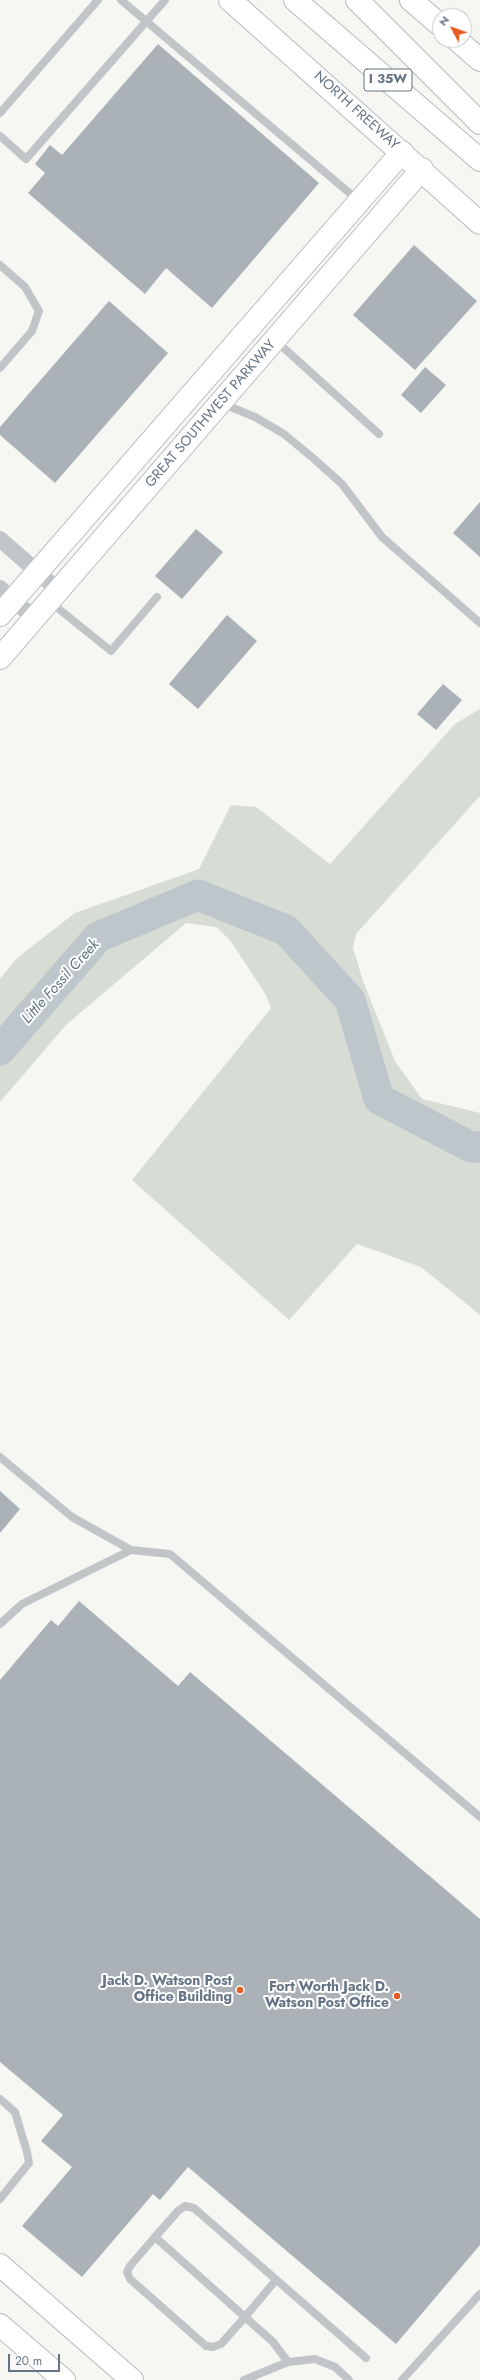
<!DOCTYPE html>
<html>
<head>
<meta charset="utf-8">
<style>
  body { margin:0 }
  #map { position:relative; width:480px; height:2380px; overflow:hidden; background:#f6f6f3; font-family:Jost,sans-serif }
  canvas { display:block }
  .north { position:absolute; left:432px; top:8px; width:40px; height:40px; box-sizing:border-box; background:#fff; border:1px solid #c1c7ce; border-radius:50%; rotate:311deg; font-size:11px; font-weight:700; line-height:16px; text-align:center; color:#657484 }
  .north::after { content:''; display:block; margin:auto; width:14px; height:18px; background:#e35b25; clip-path:polygon(50% 0,100% 100%,50% 72%,0 100%) }
  .scale { position:absolute; left:8px; top:2354px; width:52px; height:18px; box-sizing:border-box; border:2px solid #657484; border-top:0; padding-left:5px; font-size:12px; line-height:14px; white-space:nowrap; color:#657484; -webkit-text-stroke:3px #fff; paint-order:stroke }
</style>
</head>
<body>
<div id="map">
<canvas width="480" height="2380"></canvas>
<div class="north">N</div>
<div class="scale">20 m</div>
</div>
<script>
const c = document.querySelector('canvas').getContext('2d');
c.lineJoin = 'round';
function fillPath(path, color) {
  c.fillStyle = color;
  c.fill(path, 'evenodd');
}
function shape(rows) {
  const path = new Path2D();
  for (const r of rows) {
    path.moveTo(r[0], r[1]);
    for (let i = 2; i < r.length; i += 2) path.lineTo(r[i], r[i + 1]);
  }
  return path;
}
function stroke(path, color, width, dash) {
  c.strokeStyle = color;
  c.lineWidth = width;
  c.lineCap = dash ? 'butt' : 'round';
  c.setLineDash(dash || []);
  c.stroke(path);
}
function label(font, color, halo, rows, align = 'center') {
  c.font = font + ' Jost,sans-serif';
  c.lineWidth = 4;
  c.setLineDash([]);
  c.textBaseline = 'middle';
  c.strokeStyle = halo;
  c.fillStyle = color;
  for (const [text, x, y, turn = 0] of rows) {
    c.save();
    c.translate(x, y);
    c.rotate((+turn || 0) * Math.PI / 180);
    c.textAlign = isNaN(turn) ? turn : align;
    if (halo) c.strokeText(text, 0, 0);
    c.fillText(text, 0, 0);
    c.restore();
  }
}
const green = shape([
  [480,709,480,796,356,934,353,948,363,981,395,1061,422,1099,480,1113,480,1315,421,1267,357,1244,289,1320,132,1180,271,1008,266,995,230,940,216,927,186,923,66,1025,0,1102,0,979,17,958,75,913,199,869,231,805,256,807,330,864,455,724]
]);
const river = shape([
  [0,1050,98,937,198,895,286,930,350,1000,379,1099,471,1147,480,1147]
]);
const building = shape([
  [158,44,319,183,212,308,166,268,145,294,28,193,45,173,35,164,50,145,62,155],
  [414,245,477,301,415,370,353,315],
  [109,301,168,353,55,483,0,435,0,427],
  [425,367,446,385,421,413,401,395],
  [480,502,480,557,453,533],
  [196,529,223,552,182,599,155,576],
  [227,615,257,641,198,709,169,684],
  [443,684,462,700,436,730,417,714],
  [0,1491,20,1509,0,1533],
  [79,1601,178,1686,190,1672,480,1919,480,2245,396,2344,188,2167,160,2200,153,2194,82,2277,22,2226,72,2167,41,2141,63,2115,0,2062,0,1680,51,1620,58,1626]
]);
const lane = shape([
  [121,0,359,201],
  [0,113,98,0],
  [0,136,26,159,165,0],
  [0,265,25,287,39,311,32,331,0,368],
  [276,341,379,434],
  [221,403,255,417,284,434,313,458,342,484,382,537,480,623],
  [49,601,111,651,157,597],
  [0,1457,72,1517,131,1550],
  [0,1624,22,1604,131,1550,170,1554,480,1817],
  [0,2099,15,2112,27,2152,29,2163,0,2199],
  [155,2237,178,2211,185,2206,194,2208,366,2358],
  [276,2280,245,2317,221,2344,213,2347,206,2346,130,2279,127,2272,130,2266,155,2237,245,2317,273,2342,288,2362],
  [244,2380,288,2362,315,2359,335,2367,349,2380],
  [402,2380,480,2294]
]);
const street = shape([
  [0,539,58,590],
  [0,588,34,618]
]);
const secondary = shape([
  [230,0,480,223],
  [0,615,402,152],
  [0,658,422,169],
  [0,2265,132,2380],
  [0,2325,64,2380]
]);
const highway = shape([
  [295,0,480,160],
  [357,0,480,123],
  [411,0,440,25],
  [457,40,480,60]
]);
const markers = [
  [240,1990,4,"#e35b25"],
  [397,1996,4,"#e35b25"]
];
const shields = [
  [388,80,48]
];
const shieldNames = [
  ["I 35W",388,80]
];
const streetNames = [
  ["NORTH FREEWAY",356,111,42],
  ["GREAT SOUTHWEST PARKWAY",211,414,-49]
];
const poiNames = [
  ["Jack D. Watson Post",232,1982],
  ["Office Building",232,1998],
  ["Fort Worth Jack D.",389,1988],
  ["Watson Post Office",389,2004]
];
const waterNames = [
  ["Little Fossil Creek",61,982,-48]
];
fillPath(green, '#d7ddd4');
stroke(river, '#bcc6cb', 31);
fillPath(building, '#aab2b8');
stroke(secondary, '#b6babf', 24);
stroke(highway, '#b6b9bc', 24);
stroke(lane, '#c1c5c8', 8);
stroke(street, '#c1c5c8', 16);
stroke(secondary, '#fff', 22);
stroke(highway, '#fff', 22);
for (const [x, y, r, color] of markers) {
  const dot = new Path2D();
  dot.arc(x, y, r, 0, 2 * Math.PI);
  c.fillStyle = color;
  c.fill(dot);
  stroke(dot, '#fff', 1.5);
}
for (const [x, y, w] of shields) {
  const box = new Path2D();
  box.roundRect(x - w / 2, y - 11, w, 22, 3);
  c.fillStyle = '#fff';
  c.fill(box);
  stroke(box, '#657484', 1);
}
label('bold 13px', '#657484', null, shieldNames);
label('14px', '#657484', '#fff', streetNames);
label('bold 14px', '#657484', '#fff', poiNames, 'right');
label('italic 15px', '#607680', '#fff', waterNames);
</script>
</body>
</html>
